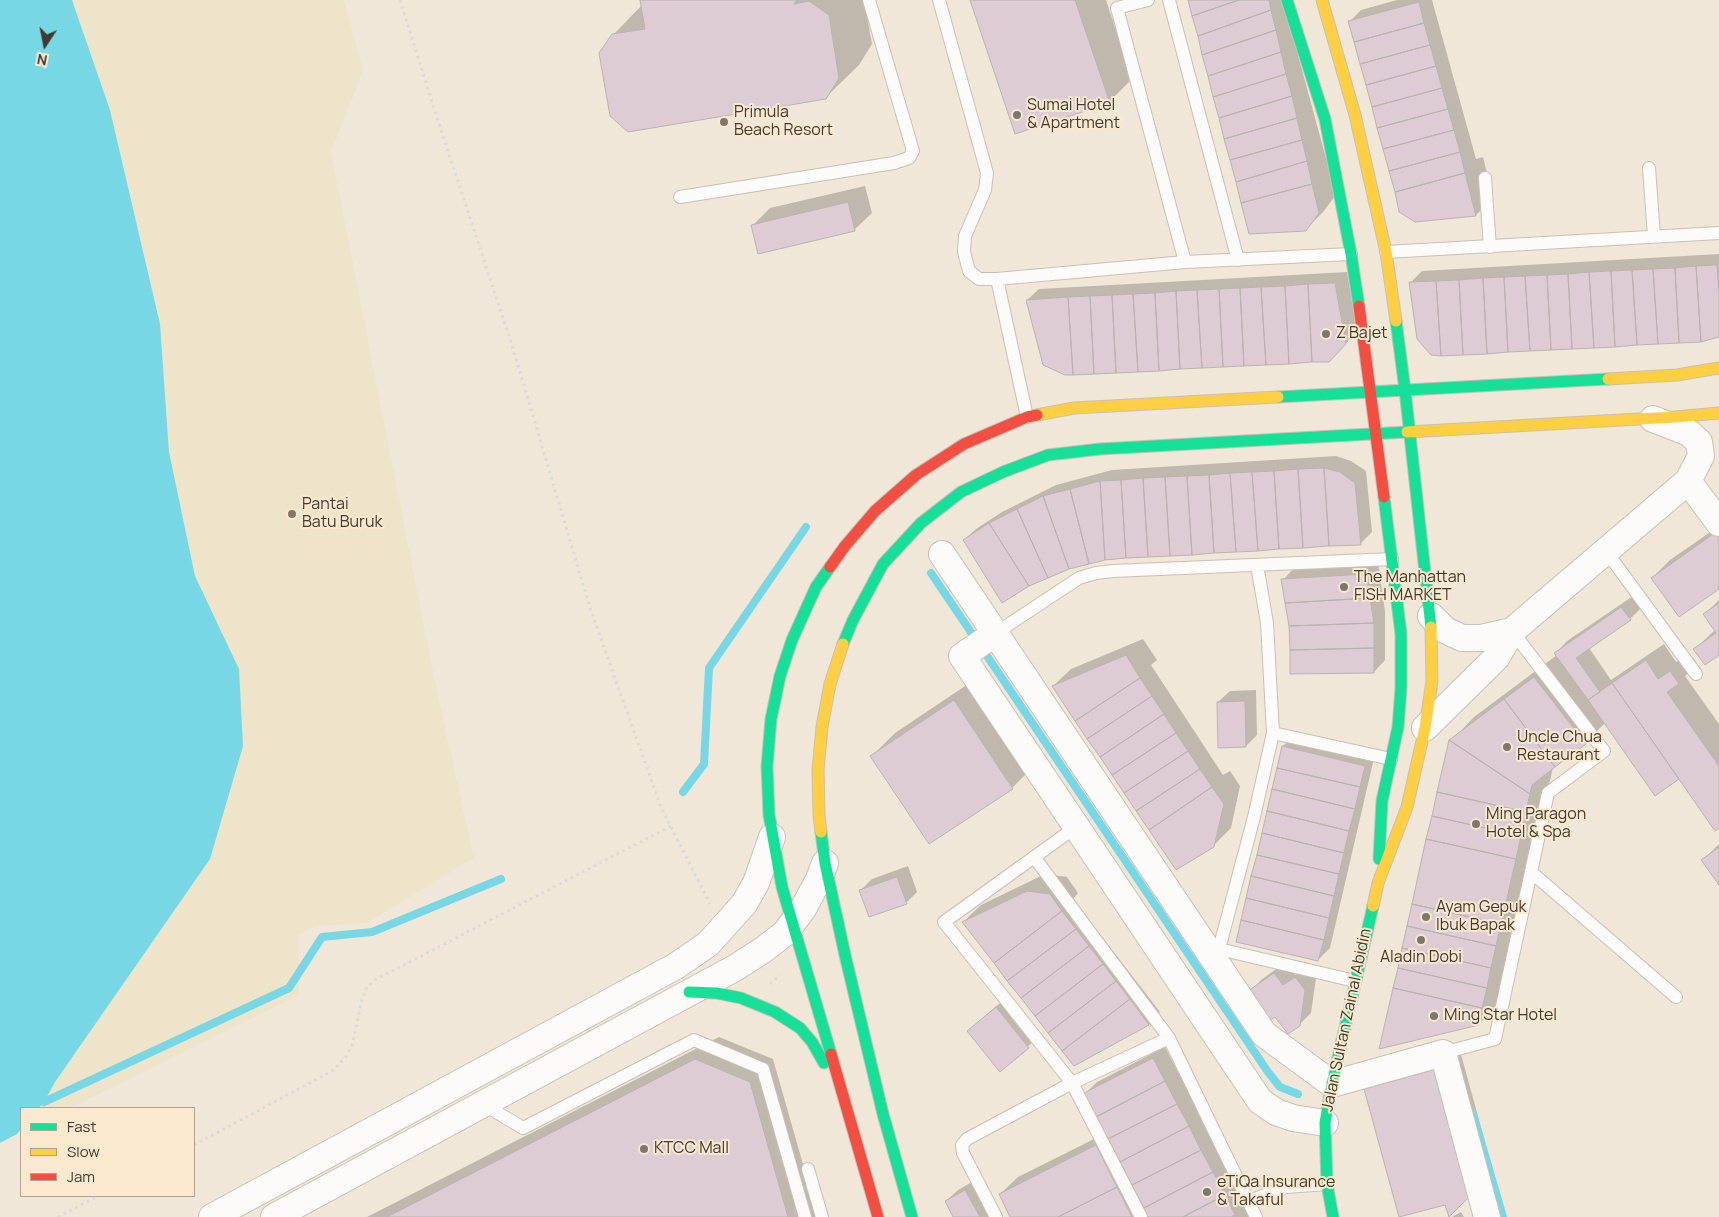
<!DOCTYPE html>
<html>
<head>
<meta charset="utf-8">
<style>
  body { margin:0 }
  #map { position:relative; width:1719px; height:1217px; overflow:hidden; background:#f0e7d8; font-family:Manrope,sans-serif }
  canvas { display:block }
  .legend { position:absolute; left:20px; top:1107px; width:175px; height:90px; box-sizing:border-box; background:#fae9ce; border:1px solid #b0a38f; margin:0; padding:6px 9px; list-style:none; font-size:15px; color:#413a30 }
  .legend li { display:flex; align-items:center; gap:10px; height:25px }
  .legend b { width:25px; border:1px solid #b0a38f }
  .north { position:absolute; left:20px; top:20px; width:50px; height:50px; -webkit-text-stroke:4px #fae9ce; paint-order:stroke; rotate:191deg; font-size:14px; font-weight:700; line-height:20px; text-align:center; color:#413a30 }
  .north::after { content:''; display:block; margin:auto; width:18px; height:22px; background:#413a30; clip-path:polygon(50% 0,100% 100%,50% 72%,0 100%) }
</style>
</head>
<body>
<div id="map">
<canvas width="1719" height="1217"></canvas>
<ul class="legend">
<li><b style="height:6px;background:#16e098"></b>Fast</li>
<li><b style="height:6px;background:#ffcf43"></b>Slow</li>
<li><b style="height:6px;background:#f24e42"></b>Jam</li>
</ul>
<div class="north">N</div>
</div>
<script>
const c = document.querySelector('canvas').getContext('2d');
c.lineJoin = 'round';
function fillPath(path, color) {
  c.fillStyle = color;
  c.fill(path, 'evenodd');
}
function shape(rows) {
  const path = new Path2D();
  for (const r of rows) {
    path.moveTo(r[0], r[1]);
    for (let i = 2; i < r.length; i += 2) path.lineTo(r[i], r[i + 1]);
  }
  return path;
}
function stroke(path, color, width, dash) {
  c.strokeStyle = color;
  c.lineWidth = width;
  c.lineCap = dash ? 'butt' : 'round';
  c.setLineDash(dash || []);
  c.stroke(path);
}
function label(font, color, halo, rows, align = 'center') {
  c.font = font + ' Manrope,sans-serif';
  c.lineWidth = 4;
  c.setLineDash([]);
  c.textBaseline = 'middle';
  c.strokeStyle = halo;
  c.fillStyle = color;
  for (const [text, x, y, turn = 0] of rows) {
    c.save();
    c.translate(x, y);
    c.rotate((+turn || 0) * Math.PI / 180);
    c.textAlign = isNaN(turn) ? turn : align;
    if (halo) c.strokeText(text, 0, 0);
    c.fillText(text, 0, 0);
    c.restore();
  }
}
const sand = shape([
  [72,0,344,0,363,71,331,152,435,682,474,858,367,923,315,926,299,935,299,995,70,1108,36,1108,239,669,195,576,169,452,160,324,110,110]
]);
const water = shape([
  [0,0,72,0,110,110,160,324,169,452,195,576,239,669,243,746,210,859,55,1082,44,1102,39,1108,21,1108,21,1129,17,1134,0,1143]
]);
const shadow = shape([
  [642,0,864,0,872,44,859,65,825,98,613,35,642,5],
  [971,0,1106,0,1132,79,1109,102],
  [1189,0,1283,0,1336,195,1323,212,1305,230],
  [1397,0,1432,0,1476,159,1483,157,1493,198,1476,215,1415,221,1350,21,1361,10],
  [865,186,872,213,854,230,752,226,770,208],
  [1719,254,1719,336,1410,283,1422,271],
  [1347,272,1357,331,1341,349,1027,300,1039,289],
  [1336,456,1351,461,1366,471,1372,532,1361,543,1105,559,964,540,976,529,1002,512,1056,485,1112,470],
  [1719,526,1719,587,1652,578,1670,560],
  [1378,563,1385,611,1385,660,1374,672,1290,626,1283,580,1294,568],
  [1633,596,1641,608,1630,619,1589,648,1611,680,1664,644,1676,662,1688,655,1696,666,1685,676,1719,724,1719,826,1679,778,1605,723,1585,743,1553,767,1502,1001,1479,1024,1451,741,1474,717,1557,655,1556,653,1567,641],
  [1719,600,1719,654,1695,649,1716,629,1705,614],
  [1143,639,1157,660,1151,665,1223,775,1230,771,1240,786,1231,828,1213,846,1053,686,1071,669],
  [977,678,1035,765,1012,788,872,756,895,733],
  [1256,690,1257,735,1246,746,1218,702,1230,691],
  [1295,735,1375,754,1330,948,1318,960,1283,746],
  [1719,844,1719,883,1703,860],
  [908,866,917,892,906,903,861,890,872,879],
  [1045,874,1067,877,1078,893,1073,899,1160,1012,1149,1024,1075,1065,963,922,981,905],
  [1286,962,1295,975,1307,966,1316,978,1311,1013,1299,1025,1276,1015,1250,992,1261,980],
  [1008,996,1040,1036,1000,1070,968,1031],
  [719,1037,773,1059,818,1217,367,1217],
  [1165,1047,1253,1217,1012,1217,1000,1194,1018,1177,1106,1133,1085,1094,1097,1082],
  [1459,1047,1493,1171,1449,1215,1445,1203,1365,1089,1388,1066],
  [977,1179,997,1217,955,1217,946,1201,958,1190],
  [1461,1212,1464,1217,1452,1217]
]);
const stream = shape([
  [931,573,1268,1072,1280,1087,1298,1094],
  [683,792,704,764,709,668,806,527],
  [44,1102,289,988,322,937,372,932,501,879],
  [1473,1114,1503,1217]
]);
const building = shape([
  [640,0,797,0,794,4,809,1,829,15,839,78,826,99,628,132,610,116,599,53,612,34,645,29,640,0],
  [970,0,1075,0,1110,103,1015,134,970,0],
  [1188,0,1239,0,1192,16,1188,0],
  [1239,0,1269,0,1271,10,1198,36,1192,16,1239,0],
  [1419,2,1424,23,1354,42,1348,21,1419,2],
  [1271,10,1276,30,1202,55,1198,36,1271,10],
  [1424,23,1430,45,1360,64,1354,42,1424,23],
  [1276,30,1281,52,1208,76,1202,55,1276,30],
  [1430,45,1436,66,1366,85,1360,64,1430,45],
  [1281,52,1286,74,1213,97,1208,76,1281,52],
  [1436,66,1442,88,1372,107,1366,85,1436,66],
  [1286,74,1292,96,1219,118,1213,97,1286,74],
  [1442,88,1448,109,1377,128,1372,107,1442,88],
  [1292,96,1297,118,1224,139,1219,118,1292,96],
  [1448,109,1454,130,1383,149,1377,128,1448,109],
  [1297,118,1302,140,1230,160,1224,139,1297,118],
  [1454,130,1460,152,1389,171,1383,149,1454,130],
  [1302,140,1307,161,1236,182,1230,160,1302,140],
  [1460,152,1465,173,1395,192,1389,171,1460,152],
  [1307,161,1312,184,1241,203,1236,182,1307,161],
  [1465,173,1476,216,1415,222,1399,212,1395,192,1465,173],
  [1312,184,1319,213,1306,231,1249,234,1241,203,1312,184],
  [848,202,855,231,758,254,751,225,848,202],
  [1717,265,1719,293,1719,337,1701,342,1696,266,1717,265],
  [1696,266,1701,342,1679,343,1675,268,1696,266],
  [1675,268,1679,343,1658,344,1653,269,1675,268],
  [1653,269,1658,344,1637,345,1632,270,1653,269],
  [1632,270,1637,345,1615,347,1611,271,1632,270],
  [1611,271,1615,347,1594,348,1589,272,1611,271],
  [1589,272,1594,348,1572,349,1568,274,1589,272],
  [1568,274,1572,349,1551,350,1547,275,1568,274],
  [1547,275,1551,350,1530,351,1525,276,1547,275],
  [1525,276,1530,351,1508,352,1504,277,1525,276],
  [1504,277,1508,352,1487,354,1483,278,1504,277],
  [1483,278,1487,354,1463,355,1459,280,1483,278],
  [1459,280,1463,355,1441,356,1436,281,1459,280],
  [1436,281,1441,356,1431,355,1417,339,1409,282,1436,281],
  [1335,283,1346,344,1329,362,1312,362,1308,284,1335,283],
  [1308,284,1312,362,1289,364,1285,286,1308,284],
  [1285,286,1289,364,1266,365,1261,287,1285,286],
  [1261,287,1266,365,1244,366,1240,288,1261,287],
  [1240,288,1244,366,1223,367,1219,289,1240,288],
  [1219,289,1223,367,1202,368,1197,290,1219,289],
  [1197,290,1202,368,1180,369,1176,291,1197,290],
  [1176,291,1180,369,1159,371,1155,293,1176,291],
  [1155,293,1159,371,1138,372,1133,294,1155,293],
  [1133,294,1138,372,1116,373,1112,295,1133,294],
  [1112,295,1116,373,1094,374,1090,296,1112,295],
  [1090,296,1094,374,1073,375,1068,297,1090,296],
  [1068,297,1073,375,1065,375,1043,365,1026,300,1068,297],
  [1324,468,1340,472,1355,483,1361,545,1329,546,1324,468],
  [1324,468,1329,546,1303,548,1298,469,1324,468],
  [1298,469,1303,548,1279,549,1274,471,1298,469],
  [1274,471,1279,549,1258,551,1252,472,1274,471],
  [1252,472,1258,551,1236,552,1230,473,1252,472],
  [1230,473,1236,552,1214,553,1209,475,1230,473],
  [1209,475,1214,553,1192,555,1187,476,1209,475],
  [1187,476,1192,555,1170,556,1165,477,1187,476],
  [1165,477,1170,556,1148,557,1143,478,1165,477],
  [1143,478,1148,557,1126,558,1121,480,1143,478],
  [1121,480,1126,558,1105,560,1100,481,1121,480],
  [1100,481,1105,560,1089,564,1070,489,1100,481],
  [1070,489,1089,564,1069,569,1043,496,1070,489],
  [1043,496,1069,569,1048,578,1017,509,1043,496],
  [1017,509,1048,578,1029,586,989,523,1017,509],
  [989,523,1029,586,1002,603,963,540,989,523],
  [1719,530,1719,589,1679,617,1651,578,1719,530],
  [1366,574,1370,598,1285,603,1281,579,1366,574],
  [1370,598,1374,623,1289,626,1285,603,1370,598],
  [1719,603,1719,655,1705,665,1693,649,1716,633,1703,614,1719,603],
  [1621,607,1631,620,1576,658,1600,692,1588,700,1554,653,1621,607],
  [1374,623,1374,648,1290,650,1289,626,1374,623],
  [1374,648,1374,673,1290,674,1290,650,1374,648],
  [1126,655,1140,678,1075,721,1052,686,1126,655],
  [1646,660,1658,679,1670,671,1679,684,1667,692,1719,766,1719,828,1715,831,1612,683,1646,660],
  [1534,677,1586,744,1555,767,1504,699,1534,677],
  [1140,678,1152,696,1087,739,1075,721,1140,678],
  [1612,683,1679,779,1655,796,1588,700,1612,683],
  [1152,696,1164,714,1100,757,1087,739,1152,696],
  [1504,699,1555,767,1532,785,1530,794,1449,740,1504,699],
  [954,700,1013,789,929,844,870,756,954,700],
  [1245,701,1246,747,1218,748,1217,702,1245,701],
  [1164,714,1176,733,1112,775,1100,757,1164,714],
  [1176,733,1188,751,1124,793,1112,775,1176,733],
  [1449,740,1530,794,1526,812,1437,792,1449,740],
  [1282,746,1365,766,1360,787,1277,768,1282,746],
  [1188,751,1200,769,1136,811,1124,793,1188,751],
  [1277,768,1360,787,1355,809,1272,789,1277,768],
  [1200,769,1212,787,1149,830,1136,811,1200,769],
  [1212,787,1224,804,1214,847,1176,870,1149,830,1212,787],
  [1272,789,1355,809,1349,831,1267,811,1272,789],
  [1437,792,1526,812,1521,836,1432,816,1437,792],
  [1267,811,1349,831,1344,853,1262,833,1267,811],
  [1432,816,1521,836,1516,859,1426,839,1432,816],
  [1262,833,1344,853,1339,874,1257,855,1262,833],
  [1426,839,1516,859,1501,924,1412,904,1426,839],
  [1719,847,1719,885,1701,860,1719,847],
  [1257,855,1339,874,1334,896,1251,876,1257,855],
  [1251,876,1334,896,1329,918,1246,898,1251,876],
  [897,877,907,904,869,917,859,890,897,877],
  [1027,891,1050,894,1062,911,994,963,962,922,1027,891],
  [1246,898,1329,918,1324,940,1241,920,1246,898],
  [1412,904,1501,924,1496,946,1407,926,1412,904],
  [1062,911,1076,929,1007,981,994,963,1062,911],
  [1241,920,1324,940,1318,961,1236,942,1241,920],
  [1407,926,1496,946,1491,968,1402,948,1407,926],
  [1076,929,1089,946,1021,998,1007,981,1076,929],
  [1089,946,1103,964,1035,1016,1021,998,1089,946],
  [1402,948,1491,968,1487,988,1398,968,1402,948],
  [1103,964,1116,981,1048,1033,1035,1016,1103,964],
  [1398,968,1487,988,1482,1008,1393,988,1398,968],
  [1274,973,1283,985,1295,977,1305,990,1300,1026,1288,1034,1275,1017,1269,1021,1248,991,1274,973],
  [1116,981,1130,999,1062,1051,1048,1033,1116,981],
  [1393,988,1482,1008,1479,1025,1379,1049,1393,988],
  [1130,999,1149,1025,1074,1066,1062,1051,1130,999],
  [996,1007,1029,1048,1000,1072,967,1031,996,1007],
  [1153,1058,1165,1081,1096,1117,1084,1093,1153,1058],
  [695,1059,750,1082,788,1217,387,1217,695,1059],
  [1436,1069,1471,1195,1449,1217,1445,1205,1399,1217,1364,1089,1436,1069],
  [1165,1081,1177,1104,1108,1139,1096,1117,1165,1081],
  [1177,1104,1189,1126,1120,1162,1108,1139,1177,1104],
  [1189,1126,1201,1150,1132,1185,1120,1162,1189,1126],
  [1096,1145,1117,1187,1058,1217,1010,1217,999,1194,1096,1145],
  [1201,1150,1213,1172,1144,1208,1132,1185,1201,1150],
  [1213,1172,1225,1195,1183,1217,1148,1217,1144,1208,1213,1172],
  [1117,1187,1132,1217,1058,1217,1117,1187],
  [965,1190,980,1217,953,1217,945,1201,965,1190],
  [1225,1195,1235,1215,1231,1217,1183,1217,1225,1195]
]);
const path = shape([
  [400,0,439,124,512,345,590,608,661,807,710,904],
  [770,984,780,975],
  [194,1145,332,1071,345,1058,352,1046,362,1000,366,989,373,981,671,826],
  [58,1217,98,1196]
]);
const lane = shape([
  [939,0,987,173,985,190,965,236,964,252,969,271,979,279,997,279],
  [1148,0,1117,8,1185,262],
  [1169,0,1238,260],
  [1649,168,1654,236],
  [1485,178,1490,247],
  [680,197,894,163,909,158,913,151,869,0],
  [1386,252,1719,233],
  [1027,417,997,279,1185,262,1351,254],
  [1606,551,1696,674],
  [996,633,1079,578,1096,573,1113,571,1392,559],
  [1273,733,1391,759],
  [1076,827,944,922,1072,1083,1141,1217],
  [1034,857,1169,1038,1256,1217],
  [1531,872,1676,997],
  [1219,949,1355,981],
  [1212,956,1219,949,1254,817,1273,733,1267,623,1257,565],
  [1443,1053,1495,1039,1548,793,1604,751,1512,631],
  [483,1104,523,1128,694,1040,763,1069,805,1217],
  [808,1169,822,1217],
  [1249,1201,1286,1187,1327,1184],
  [996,1217,963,1153,962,1145,967,1139,1072,1083,1169,1038]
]);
const street = shape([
  [1688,481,1719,523],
  [942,554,1264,1034,1332,1084,1443,1053,1487,1217],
  [1431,616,1445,630,1462,638,1481,638,1512,631],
  [996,633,962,656,1260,1101,1276,1112,1293,1118,1325,1123],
  [1425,728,1496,658,1512,631,1688,481,1701,456,1699,442,1689,433,1653,419],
  [212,1217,676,966,708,944,744,904,756,883,772,837],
  [274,1217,735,968,763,950,785,933,803,909,819,879,825,863]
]);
const fast = shape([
  [1287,0,1325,119,1351,254,1359,306],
  [1396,321,1405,390,1431,627],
  [1278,397,1608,379],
  [830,567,816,587,792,640,780,676,771,719,767,766,769,815,782,887,831,1054],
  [843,644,853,620,883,564,921,523,961,492,1003,472,1048,455,1100,449,1407,432],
  [821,832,825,863,845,955,883,1114,912,1217],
  [1379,859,1382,801,1398,727,1401,688,1401,634,1384,497],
  [689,992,716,993,741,998,775,1012,800,1028,812,1042,824,1063],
  [1333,1217,1327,1184,1325,1123,1332,1084,1373,906]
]);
const slow = shape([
  [1322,0,1355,115,1386,252,1396,321],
  [1608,379,1677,375,1719,368],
  [1037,415,1074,408,1278,397],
  [1407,432,1675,417,1719,413],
  [821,832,819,815,818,770,822,727,830,684,843,644],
  [1373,906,1378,883,1407,807,1425,728,1432,681,1431,627]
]);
const jam = shape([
  [1359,306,1384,497],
  [830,567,845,546,875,511,916,475,964,444,1027,417,1037,415],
  [831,1054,878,1217]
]);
const markers = [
  [1017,115,5,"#7e776b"],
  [724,122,5,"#7e776b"],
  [1326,334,5,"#7e776b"],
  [292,514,5,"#7e776b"],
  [1344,587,5,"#7e776b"],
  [1507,747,5,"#7e776b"],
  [1476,824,5,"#7e776b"],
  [1426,917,5,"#7e776b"],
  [1421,940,5,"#7e776b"],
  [1434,1016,5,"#7e776b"],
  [644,1149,5,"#7e776b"],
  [1207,1192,5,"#7e776b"]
];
const poiNames = [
  ["Sumai Hotel",1027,106],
  ["& Apartment",1027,124],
  ["Primula",734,113],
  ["Beach Resort",734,131],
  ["Z Bajet",1336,334],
  ["Pantai",302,505],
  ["Batu Buruk",302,523],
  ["The Manhattan",1354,578],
  ["FISH MARKET",1354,596],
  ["Uncle Chua",1517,738],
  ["Restaurant",1517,756],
  ["Ming Paragon",1486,815],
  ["Hotel & Spa",1486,833],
  ["Ayam Gepuk",1436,908],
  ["Ibuk Bapak",1436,926],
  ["Aladin Dobi",1421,958,"center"],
  ["Ming Star Hotel",1444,1016],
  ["KTCC Mall",654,1149],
  ["eTiQa Insurance",1217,1183],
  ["& Takaful",1217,1201]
];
const streetNames = [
  ["Jalan Sultan Zainal Abidin",1347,1020,-78]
];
fillPath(sand, '#eee4c9');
fillPath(water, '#78d7e5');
fillPath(shadow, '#0003');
stroke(stream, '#78d7e5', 8);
fillPath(building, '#ddccd4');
stroke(building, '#bbb2b0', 1);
stroke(lane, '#c8c0b5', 14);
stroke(street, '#c8c0b5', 28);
stroke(fast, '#c8c0b5', 13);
stroke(slow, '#c8c0b5', 13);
stroke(jam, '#c8c0b5', 13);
stroke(path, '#dddad6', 3, [2.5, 4]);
stroke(lane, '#fdfbf9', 12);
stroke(street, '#fdfbf9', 26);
stroke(fast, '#16e098', 11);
stroke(slow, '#ffcf43', 11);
stroke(jam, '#f24e42', 11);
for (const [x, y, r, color] of markers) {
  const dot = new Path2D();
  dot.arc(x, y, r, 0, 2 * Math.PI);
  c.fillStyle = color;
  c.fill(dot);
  stroke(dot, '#fae9ce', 2);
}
label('16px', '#413a30', '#fae9ce', poiNames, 'left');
label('16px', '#413a30', '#fae9ce', streetNames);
</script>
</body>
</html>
